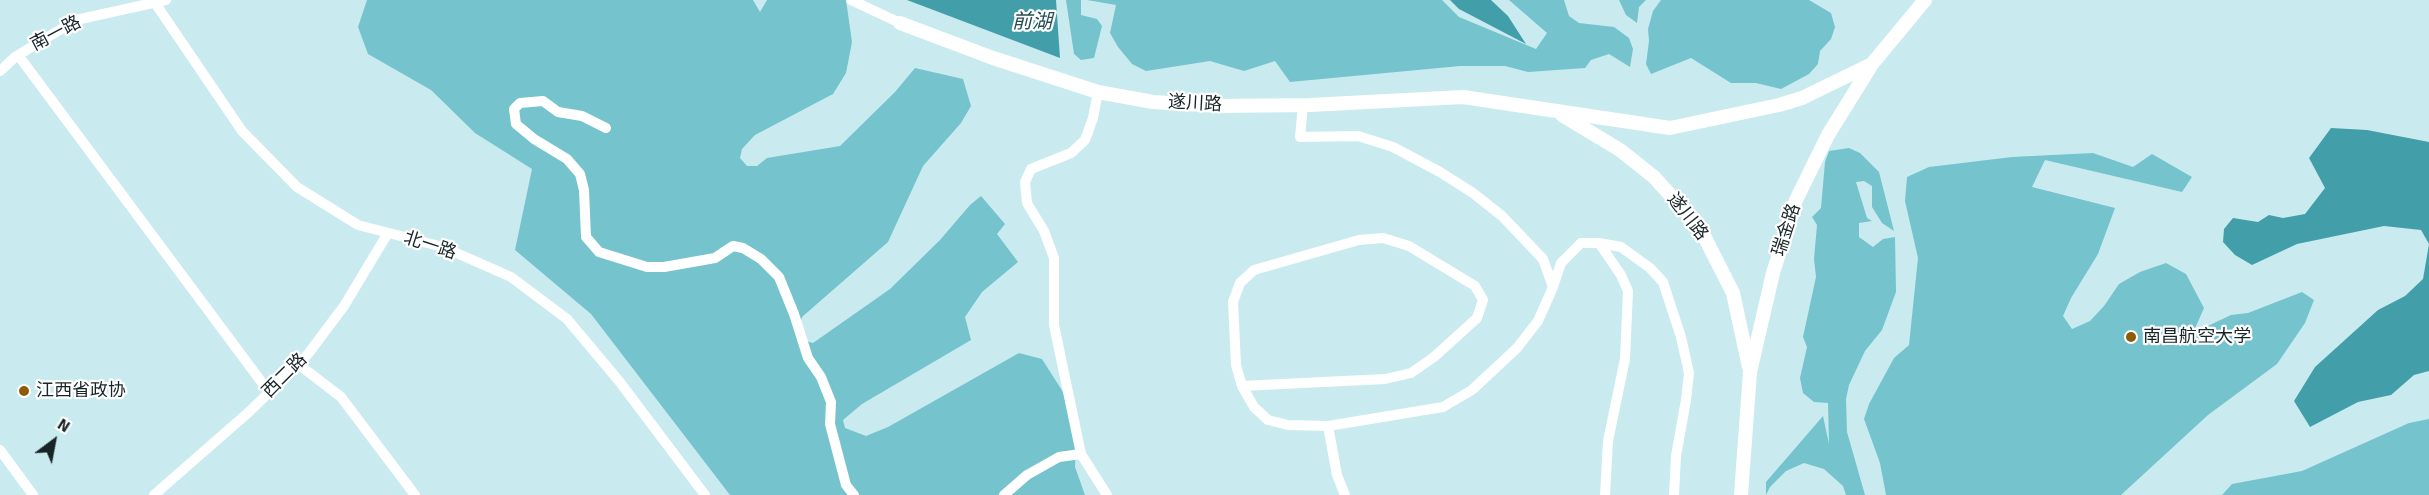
<!DOCTYPE html>
<html>
<head>
<meta charset="utf-8">
<style>
  body { margin:0 }
  #map { position:relative; width:2429px; height:495px; overflow:hidden; background:#c9ebef; font-family:Signika,sans-serif }
  canvas { display:block }
  .north { position:absolute; left:24px; top:411px; width:60px; height:60px; -webkit-text-stroke:4px #fff; paint-order:stroke; rotate:32deg; font-size:16px; font-weight:700; line-height:24px; text-align:center; color:#182527 }
  .north::after { content:''; display:block; margin:auto; width:21px; height:27px; background:#182527; clip-path:polygon(50% 0,100% 100%,50% 72%,0 100%) }
</style>
</head>
<body>
<div id="map">
<canvas width="2429" height="495"></canvas>
<div class="north">N</div>
</div>
<script>
const c = document.querySelector('canvas').getContext('2d');
c.lineJoin = 'round';
function fillPath(path, color) {
  c.fillStyle = color;
  c.fill(path, 'evenodd');
}
function shape(rows) {
  const path = new Path2D();
  for (const r of rows) {
    path.moveTo(r[0], r[1]);
    for (let i = 2; i < r.length; i += 2) path.lineTo(r[i], r[i + 1]);
  }
  return path;
}
function stroke(path, color, width, dash) {
  c.strokeStyle = color;
  c.lineWidth = width;
  c.lineCap = dash ? 'butt' : 'round';
  c.setLineDash(dash || []);
  c.stroke(path);
}
function label(font, color, halo, rows, align = 'center') {
  c.font = font + ' Signika,"Noto Sans SC",sans-serif';
  c.lineWidth = 4.5;
  c.setLineDash([]);
  c.textBaseline = 'middle';
  c.strokeStyle = halo;
  c.fillStyle = color;
  for (const [text, x, y, turn = 0] of rows) {
    c.save();
    c.translate(x, y);
    c.rotate((+turn || 0) * Math.PI / 180);
    c.textAlign = isNaN(turn) ? turn : align;
    if (halo) c.strokeText(text, 0, 0);
    c.fillText(text, 0, 0);
    c.restore();
  }
}
const green = shape([
  [367,0,753,0,760,12,767,0,846,0,852,42,846,73,833,94,755,135,742,149,740,158,747,166,757,166,767,158,840,146,895,92,915,68,963,79,971,106,961,123,923,166,888,242,802,317,798,329,802,340,813,343,890,289,940,240,970,205,981,196,1005,224,997,234,1018,262,982,292,965,317,971,340,862,404,843,420,845,428,866,436,888,427,1019,353,1042,359,1077,414,1075,467,1085,495,730,495,591,314,515,250,532,169,475,133,431,90,368,54,358,27],
  [1066,0,1081,0,1081,15,1097,19,1102,26,1094,58,1081,60,1074,54],
  [1087,0,1442,0,1459,17,1536,49,1547,33,1509,0,1564,0,1569,16,1579,23,1614,27,1629,38,1633,49,1630,67,1609,54,1591,60,1585,68,1528,72,1505,66,1460,66,1290,82,1275,61,1244,71,1210,61,1146,71,1132,64,1118,47,1110,33,1116,5],
  [1619,0,1646,0,1639,7,1637,23,1626,15],
  [1661,0,1809,0,1831,13,1835,27,1831,39,1820,51,1818,64,1809,74,1781,89,1756,83,1731,83,1691,58,1651,74,1646,64,1649,41,1648,29,1653,11],
  [1849,148,1860,153,1879,172,1894,231,1882,223,1872,207,1872,186,1864,181,1856,182,1867,218,1872,221,1859,223,1859,237,1873,247,1883,239,1895,237,1896,292,1882,330,1865,351,1849,385,1846,399,1847,432,1865,495,1846,495,1843,486,1824,469,1804,463,1786,471,1770,487,1766,495,1766,482,1823,416,1829,444,1828,403,1814,402,1803,393,1800,378,1807,347,1803,337,1816,277,1814,259,1817,225,1812,217,1821,208,1825,162,1829,151],
  [2093,153,2133,167,2152,154,2192,177,2182,192,2045,160,2032,187,2115,208,2098,254,2071,298,2063,316,2072,329,2090,321,2104,306,2119,284,2140,272,2166,263,2186,274,2204,308,2193,333,2231,315,2248,313,2302,292,2314,300,2305,323,2277,364,2208,415,2121,495,1886,495,1880,463,1864,419,1869,404,1894,358,1909,345,1918,258,1905,201,1907,177,1929,167,2012,157],
  [2429,419,2429,495,2222,495,2232,484,2302,471,2409,423]
]);
const water = shape([
  [907,0,1056,0,1060,58],
  [1450,0,1491,0,1508,16,1526,44,1459,9],
  [2331,128,2367,130,2429,142,2429,371,2414,375,2391,395,2358,402,2310,427,2294,401,2315,367,2378,310,2405,296,2423,279,2429,244,2421,230,2384,226,2297,244,2252,265,2235,255,2223,242,2224,229,2233,218,2258,222,2269,215,2283,218,2305,214,2325,188,2309,158]
]);
const street = shape([
  [153,0,242,131,297,187,358,225,443,247,511,277,567,319,619,381,705,495],
  [851,0,900,23],
  [18,55,269,392],
  [0,71,15,57,76,20,166,0],
  [1098,92,1093,118,1085,140,1071,153,1031,169,1025,182,1027,203,1044,231,1054,258,1054,325,1081,454,1107,495],
  [1303,105,1300,137,1358,136,1393,147,1440,172,1473,193,1502,216,1543,259,1553,287,1561,263,1581,243,1599,243,1621,247,1650,268,1663,282,1681,337,1689,373,1686,400,1676,456,1674,495],
  [606,128,582,116,558,112,543,101,520,103,514,109,516,124,534,139,567,159,580,174,584,190,586,237,599,252,647,267,664,267,715,258,733,246,743,248,761,259,779,277,794,314,808,358,821,377,831,402,830,424,846,485,854,495],
  [1599,243,1621,275,1628,291,1625,359,1608,441,1605,495],
  [298,364,341,397,415,495],
  [1242,386,1385,379,1411,373,1434,357,1477,318,1483,300,1475,286,1409,246,1383,238,1359,240,1254,270,1240,283,1233,302,1236,365,1242,386,1254,407,1268,420,1288,425,1328,426,1443,407,1472,390,1517,348,1538,321,1553,287],
  [1328,426,1337,475,1345,495],
  [0,450,33,495],
  [154,495,250,411,308,354,344,306,388,233],
  [1004,495,1027,475,1059,457,1081,454]
]);
const secondary = shape([
  [900,23,993,58,1098,92,1153,102,1219,106,1310,105,1463,97,1670,128,1779,105,1802,98,1872,64],
  [1562,115,1620,150,1654,177,1700,228,1733,293,1749,367],
  [1741,495,1750,372,1773,273,1796,200,1828,135,1872,64,1925,0]
]);
const markers = [
  [2131,337,6,"#8c5b04"],
  [24,391,6,"#8c5b04"]
];
const streetNames = [
  ["南一路",56,34,-28],
  ["遂川路",1195,104,3],
  ["遂川路",1687,217,52],
  ["瑞金路",1787,230,-72],
  ["北一路",430,246,18],
  ["西二路",285,376,-45]
];
const poiNames = [
  ["南昌航空大学",2143,337],
  ["江西省政协",36,391]
];
const waterNames = [
  ["前湖",1032,23]
];
fillPath(green, '#75c3cd');
fillPath(water, '#429faa');
stroke(street, '#fff', 10);
stroke(secondary, '#fff', 14);
for (const [x, y, r, color] of markers) {
  const dot = new Path2D();
  dot.arc(x, y, r, 0, 2 * Math.PI);
  c.fillStyle = color;
  c.fill(dot);
  stroke(dot, '#fff', 2);
}
label('18px', '#182527', '#fff', streetNames);
label('18px', '#182527', '#fff', poiNames, 'left');
label('italic 20px', '#254f54', '#fff', waterNames);
</script>
</body>
</html>
